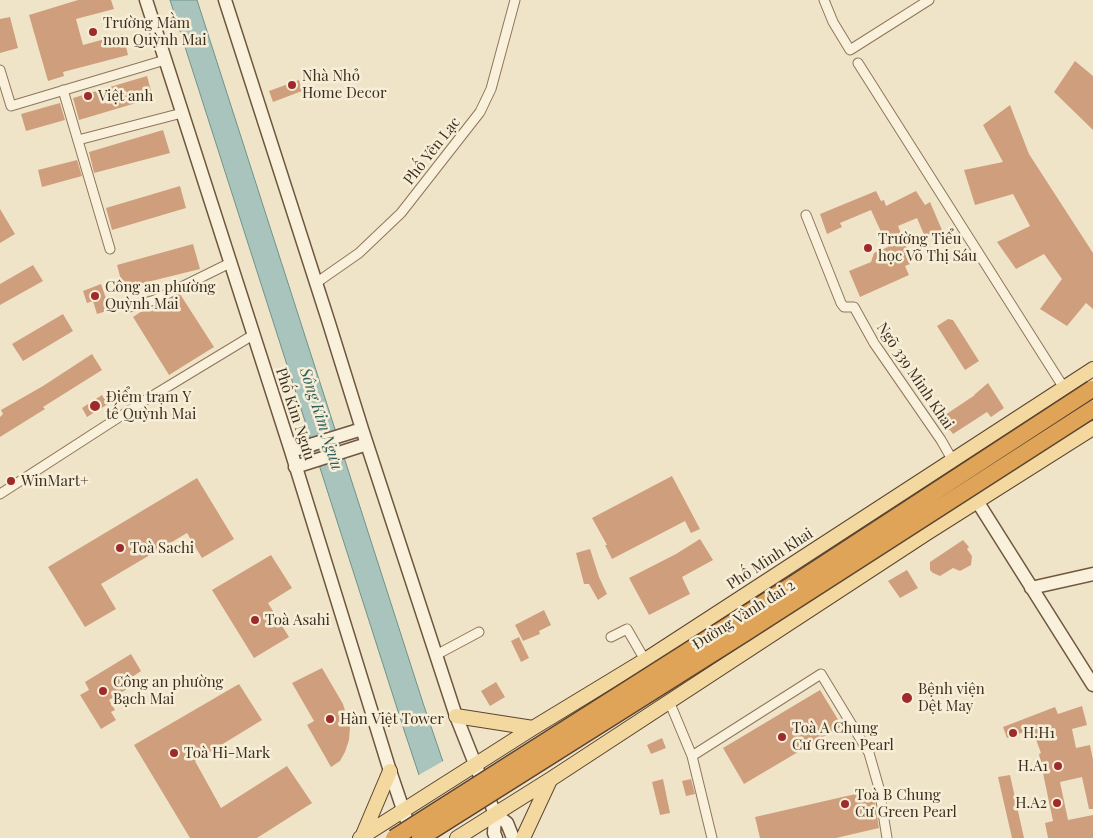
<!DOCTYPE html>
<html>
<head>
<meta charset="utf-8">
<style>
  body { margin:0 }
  canvas { display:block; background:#f0e4c8 }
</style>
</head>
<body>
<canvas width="1093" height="838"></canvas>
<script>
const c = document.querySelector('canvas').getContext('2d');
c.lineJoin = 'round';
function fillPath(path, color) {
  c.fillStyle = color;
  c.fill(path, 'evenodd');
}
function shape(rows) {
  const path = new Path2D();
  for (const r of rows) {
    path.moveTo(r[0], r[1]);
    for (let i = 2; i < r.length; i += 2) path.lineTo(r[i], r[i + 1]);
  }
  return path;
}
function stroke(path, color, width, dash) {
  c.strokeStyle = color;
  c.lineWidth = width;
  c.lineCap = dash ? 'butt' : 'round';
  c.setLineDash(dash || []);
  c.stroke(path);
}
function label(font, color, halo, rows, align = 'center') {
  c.font = font + ' "Playfair Display",serif';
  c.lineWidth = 5;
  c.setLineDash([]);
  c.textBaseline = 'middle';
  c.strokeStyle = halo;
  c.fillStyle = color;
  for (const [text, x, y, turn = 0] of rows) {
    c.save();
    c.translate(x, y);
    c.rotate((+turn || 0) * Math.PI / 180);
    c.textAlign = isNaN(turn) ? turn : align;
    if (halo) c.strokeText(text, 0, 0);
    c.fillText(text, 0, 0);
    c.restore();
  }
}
const water = shape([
  [170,0,197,0,423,703,469,838,440,838,405,733,170,0]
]);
const pier = shape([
  [445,760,471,837,471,838,437,838,417,776]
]);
const building = shape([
  [78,0,111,0,114,9,76,19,83,45,123,34,128,55,63,72,64,76,48,81,29,15],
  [10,17,18,48,0,53,0,19],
  [1075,61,1093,76,1093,130,1054,92],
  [147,76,153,98,79,120,73,98],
  [299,80,302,91,273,102,269,91],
  [60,103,65,120,26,131,21,114],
  [1010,105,1029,154,1093,253,1093,309,1086,303,1067,326,1040,309,1062,279,1044,254,1016,269,997,242,1030,226,1013,194,975,205,964,170,1003,162,983,125],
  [163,130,170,153,94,173,89,152],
  [77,160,82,176,42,187,38,170],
  [180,186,186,208,112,230,106,208],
  [876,191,881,201,884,200,886,206,916,191,925,205,930,202,942,230,940,232,942,237,934,241,931,235,925,237,917,218,898,226,909,253,906,254,910,264,905,266,909,275,860,297,849,271,871,262,874,253,888,247,871,210,840,223,842,227,827,234,820,214],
  [0,209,15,234,0,243],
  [193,244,200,269,123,288,117,265],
  [33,265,43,281,0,305,0,284],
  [101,284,110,310,97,314,93,301,87,303,83,291],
  [180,294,214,347,169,375,133,317,145,309,158,306],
  [63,314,73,331,23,361,12,344],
  [948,319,953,320,979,361,965,370,937,326],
  [92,354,102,370,43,407,45,409,0,437,0,417,3,414,1,410,43,386],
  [988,383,1004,408,991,417,987,412,953,434,950,430,948,431,942,422,944,421,942,417,975,395,974,395],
  [102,395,108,404,87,417,82,408],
  [672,476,700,529,691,533,685,521,612,559,605,545,607,545,592,518],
  [197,478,234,539,202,558,187,533,101,584,116,609,85,627,48,567],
  [700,539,713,560,682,577,690,594,649,615,629,578,676,554],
  [963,540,969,547,967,549,972,556,971,565,960,571,953,568,940,576,933,573,930,570,930,562],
  [590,549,599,577,607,594,598,600,589,584,584,584,576,553],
  [271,555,292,588,268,603,289,637,254,658,212,590],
  [907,570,918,588,900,598,888,581],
  [544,610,551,625,539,631,540,634,523,641,515,625],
  [519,637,529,658,521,662,511,641],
  [131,654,141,671,132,677,135,681,128,685,130,687,109,700,115,710,111,712,116,720,101,729,80,695,89,690,85,682],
  [322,668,343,704,350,726,349,740,345,752,340,761,331,767,307,725,314,721,292,683],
  [496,682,505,697,490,706,481,691],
  [239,684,262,720,195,761,221,808,287,766,312,803,257,838,190,838,134,745],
  [820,690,842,726,744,784,723,748],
  [1082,706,1087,725,1072,729,1076,748,1090,745,1093,760,1093,809,1089,809,1082,777,1060,782,1068,820,1093,815,1093,838,1048,838,1045,823,1053,821,1039,754,1041,753,1032,729,1007,738,1003,727,1055,707,1058,714],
  [662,738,666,748,651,754,647,745],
  [1010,775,1024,838,1012,838,998,777],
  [663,779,670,813,660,815,652,782],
  [691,779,695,794,686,796,682,781],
  [873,790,879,828,836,838,760,838,755,817]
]);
const street = shape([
  [824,0,833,22,850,50,929,0],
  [858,63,1064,388],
  [0,70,11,106,165,60],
  [63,90,110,249],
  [78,140,182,113],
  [806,215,841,303,844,307,854,307,874,343,941,440,953,461],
  [316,283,359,253,401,213,480,112,491,89,515,0],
  [129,307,155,300,230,263],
  [0,494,144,401,253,335],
  [611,637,627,629,645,660],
  [436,655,479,632],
  [669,701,692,756,712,838],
  [692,756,821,674,869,753,879,788,887,838]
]);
const secondary = shape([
  [146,0,291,451,390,771,412,836],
  [225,0,328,320,362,429,456,716,495,814,494,833,496,838],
  [291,451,362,429],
  [295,467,367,444],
  [977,501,1093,685],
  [1031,588,1093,574],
  [495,814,507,823,513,838]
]);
const primary = shape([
  [456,716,533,728],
  [362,837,390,771],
  [360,838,533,728,645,660,1093,369],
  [457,838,551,779,927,533,1093,428],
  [523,838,550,780]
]);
const highwayBridge = shape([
  [394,838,795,583,1092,389],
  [420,838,745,633,1093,409]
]);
const markers = [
  [93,32,5,"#9e2a2b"],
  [292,85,5,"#9e2a2b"],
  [88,96,5,"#9e2a2b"],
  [868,248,5,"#9e2a2b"],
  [95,296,5,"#9e2a2b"],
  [95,406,6,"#9e2a2b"],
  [11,481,5,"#9e2a2b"],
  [120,548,5,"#9e2a2b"],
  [255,620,5,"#9e2a2b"],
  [103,691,5,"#9e2a2b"],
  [907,698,6,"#9e2a2b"],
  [330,719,5,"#9e2a2b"],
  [1013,733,5,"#9e2a2b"],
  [782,737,5,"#9e2a2b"],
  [174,753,5,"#9e2a2b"],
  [1058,766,5,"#9e2a2b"],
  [1057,803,5,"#9e2a2b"],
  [845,804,5,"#9e2a2b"]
];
const poiNames = [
  ["Trường Mầm",103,23],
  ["non Quỳnh Mai",103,40],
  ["Nhà Nhỏ",302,76],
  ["Home Decor",302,93],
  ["Việt anh",98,96],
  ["Trường Tiểu",878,239],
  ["học Võ Thị Sáu",878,256],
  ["Công an phường",105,287],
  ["Quỳnh Mai",105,304],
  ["Điểm trạm Y",106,397],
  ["tế Quỳnh Mai",106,414],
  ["WinMart+",21,481],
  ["Toà Sachi",130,548],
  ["Toà Asahi",265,620],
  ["Công an phường",113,682],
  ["Bạch Mai",113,699],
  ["Bệnh viện",918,689],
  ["Dệt May",918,706],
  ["Hàn Việt Tower",340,719],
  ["Toà A Chung",792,728],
  ["Cư Green Pearl",792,745],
  ["H.H1",1023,733],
  ["Toà Hi-Mark",184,753],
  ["H.A1",1048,766,"right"],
  ["Toà B Chung",855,795],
  ["Cư Green Pearl",855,812],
  ["H.A2",1047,803,"right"]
];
const streetNames = [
  ["Phố Yên Lạc",432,151,-52],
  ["Ngõ 339 Minh Khai",915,376,56],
  ["Phố Kim Ngưu",295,414,72],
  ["Phố Minh Khai",770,559,-33],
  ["Đường Vành đai 2",744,615,-32]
];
const waterNames = [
  ["Sông Kim Ngưu",321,419,72]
];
fillPath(water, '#a9c4bc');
stroke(water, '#6f938a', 1);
fillPath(pier, '#f0e4c8');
fillPath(building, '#cf9f7d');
stroke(street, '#8d765c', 11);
stroke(secondary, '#6f573f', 15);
stroke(primary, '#5b4430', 16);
stroke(street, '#faf1dc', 9);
stroke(secondary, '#faf1dc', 12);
stroke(primary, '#f3d9a0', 14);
stroke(highwayBridge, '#5b4430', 19, []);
stroke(highwayBridge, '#e0a458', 16);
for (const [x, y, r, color] of markers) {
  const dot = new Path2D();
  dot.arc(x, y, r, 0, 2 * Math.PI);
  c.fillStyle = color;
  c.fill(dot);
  stroke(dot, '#f7eed8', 2);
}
label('15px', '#3d2e20', '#f7eed8', poiNames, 'left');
label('15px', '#3d2e20', '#f7eed8', streetNames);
label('italic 16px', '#2f5d5a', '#f7eed8', waterNames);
</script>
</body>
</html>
